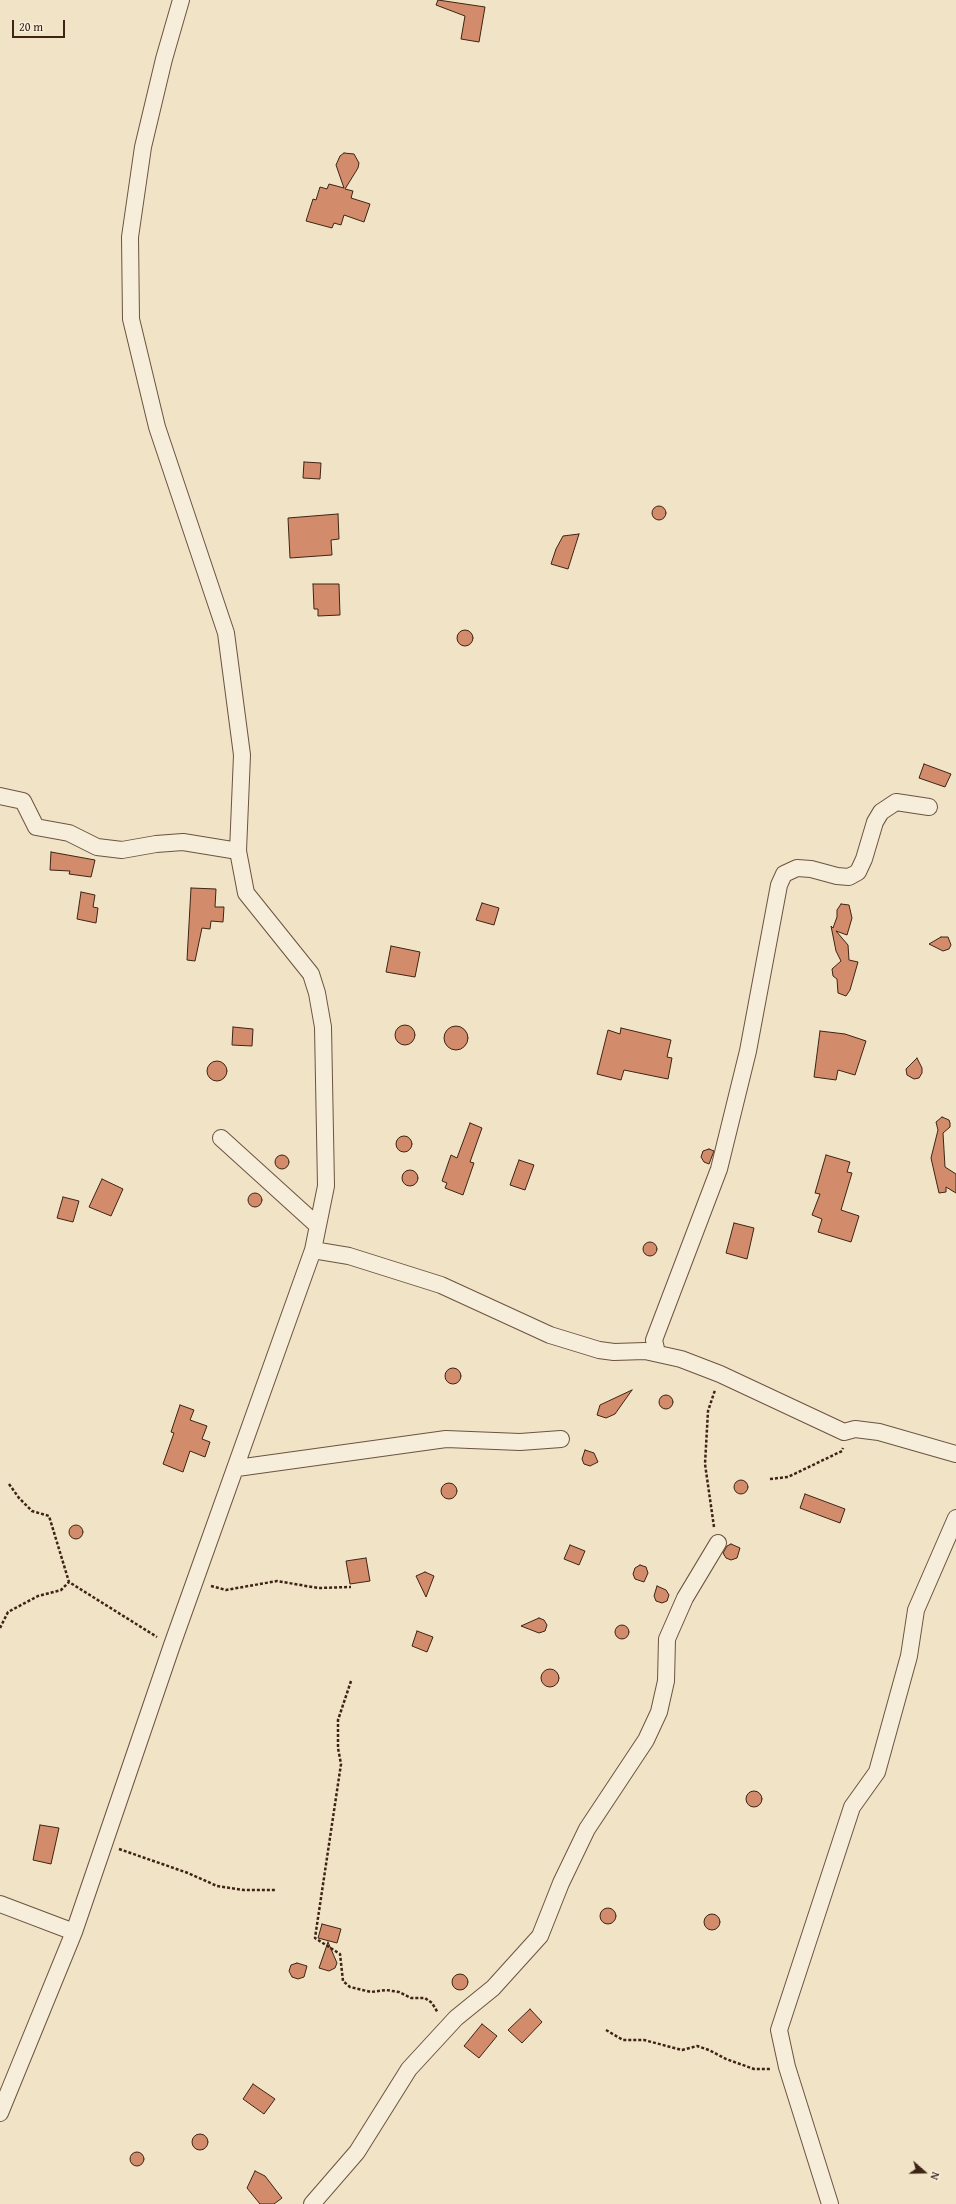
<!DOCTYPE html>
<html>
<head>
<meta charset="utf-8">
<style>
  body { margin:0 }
  #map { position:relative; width:956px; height:2204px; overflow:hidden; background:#f1e3c6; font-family:"Gentium Book Plus",serif }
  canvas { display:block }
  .north { position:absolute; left:904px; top:2152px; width:40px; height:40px; -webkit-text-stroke:3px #f6edda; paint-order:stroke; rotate:110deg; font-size:11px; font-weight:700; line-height:16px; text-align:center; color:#3e2415 }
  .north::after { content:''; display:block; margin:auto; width:14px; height:18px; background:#3e2415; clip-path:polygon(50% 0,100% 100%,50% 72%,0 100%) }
  .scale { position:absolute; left:12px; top:20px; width:53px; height:18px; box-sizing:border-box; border:2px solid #3e2415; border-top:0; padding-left:5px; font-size:12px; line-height:14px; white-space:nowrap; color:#3e2415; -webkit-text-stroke:3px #f6edda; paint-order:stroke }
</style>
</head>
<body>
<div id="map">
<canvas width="956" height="2204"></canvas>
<div class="north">N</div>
<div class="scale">20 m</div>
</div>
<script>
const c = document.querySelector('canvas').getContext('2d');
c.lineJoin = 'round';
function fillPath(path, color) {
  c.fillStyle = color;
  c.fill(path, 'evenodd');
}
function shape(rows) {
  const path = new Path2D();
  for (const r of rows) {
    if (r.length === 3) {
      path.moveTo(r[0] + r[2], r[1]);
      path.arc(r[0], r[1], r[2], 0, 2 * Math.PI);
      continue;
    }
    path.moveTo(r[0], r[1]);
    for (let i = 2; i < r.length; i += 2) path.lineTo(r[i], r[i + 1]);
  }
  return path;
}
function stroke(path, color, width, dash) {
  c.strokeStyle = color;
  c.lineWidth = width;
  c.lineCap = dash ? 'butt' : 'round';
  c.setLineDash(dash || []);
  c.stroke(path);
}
const building = shape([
  [438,0,485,7,479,42,461,39,465,16,436,5,438,0],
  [344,153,354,154,359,163,358,168,345,189,353,191,351,198,370,204,364,222,344,215,341,225,334,223,332,228,306,221,313,199,316,200,320,187,327,189,329,184,344,188,336,165,340,156,344,153],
  [304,462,321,463,320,479,303,478,304,462],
  [659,513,7],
  [338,514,339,539,331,540,332,555,290,558,288,518,338,514],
  [579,534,568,569,551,564,556,549,563,536,579,534],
  [313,584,339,584,340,615,318,616,318,609,314,609,313,584],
  [465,638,8],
  [924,764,951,774,945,787,919,778,924,764],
  [51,852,95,860,91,877,69,874,70,871,50,870,51,852],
  [191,888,216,889,215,907,224,907,223,922,211,921,210,929,202,928,195,961,187,960,191,888],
  [81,892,95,895,93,907,98,908,96,923,77,919,81,892],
  [482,903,499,908,494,925,476,920,482,903],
  [841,904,849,905,852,918,847,935,836,931,848,945,849,960,858,962,850,990,846,996,838,993,837,979,833,976,832,969,841,961,836,951,831,926,833,928,837,917,837,910,841,904],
  [941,937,948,937,951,945,949,949,943,951,929,944,941,937],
  [391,946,420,952,415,977,386,972,391,946],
  [405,1035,10],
  [456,1038,12],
  [233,1027,253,1029,252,1046,232,1045,233,1027],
  [621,1028,671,1040,667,1057,672,1058,668,1079,624,1070,621,1080,597,1074,608,1030,620,1034,621,1028],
  [820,1031,845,1034,866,1041,855,1075,838,1070,836,1080,814,1077,820,1031],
  [917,1058,922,1068,922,1073,919,1078,914,1079,907,1075,906,1069,917,1058],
  [217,1071,10],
  [942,1117,949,1120,950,1123,950,1127,943,1133,945,1167,956,1174,956,1193,946,1187,946,1192,939,1193,931,1158,938,1130,936,1122,942,1117],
  [470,1123,482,1128,470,1162,474,1163,463,1195,445,1188,447,1183,442,1181,451,1155,457,1158,470,1123],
  [404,1144,8],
  [709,1149,714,1151,709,1164,704,1162,701,1157,703,1151,709,1149],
  [282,1162,7],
  [826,1155,850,1162,847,1172,852,1173,841,1210,859,1216,851,1242,818,1232,822,1219,812,1215,820,1194,815,1193,826,1155],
  [519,1160,534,1165,525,1190,510,1185,519,1160],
  [410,1178,8],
  [102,1179,123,1189,111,1216,89,1207,102,1179],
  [255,1200,7],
  [63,1197,79,1201,73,1222,57,1218,63,1197],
  [734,1223,754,1228,747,1259,726,1253,734,1223],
  [650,1249,7],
  [453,1376,8],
  [632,1390,615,1414,606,1418,597,1415,600,1405,632,1390],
  [666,1402,7],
  [180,1405,194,1410,190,1420,207,1426,202,1439,210,1442,205,1457,190,1451,183,1472,163,1464,174,1433,171,1432,180,1405],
  [585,1450,594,1453,598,1462,590,1466,584,1464,582,1459,585,1450],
  [741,1487,7],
  [449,1491,8],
  [805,1494,845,1509,840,1523,800,1508,805,1494],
  [76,1532,7],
  [731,1544,740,1548,737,1558,731,1560,726,1558,723,1553,727,1546,731,1544],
  [570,1545,585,1551,579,1565,564,1559,570,1545],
  [366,1558,370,1581,350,1584,346,1561,366,1558],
  [640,1565,646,1567,648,1573,644,1582,635,1579,633,1574,635,1568,640,1565],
  [425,1572,434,1576,426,1597,416,1576,425,1572],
  [657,1586,666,1590,669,1595,667,1601,662,1603,656,1601,654,1596,657,1586],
  [539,1618,544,1620,547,1625,545,1631,539,1633,521,1626,539,1618],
  [622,1632,7],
  [417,1631,433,1637,427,1652,412,1646,417,1631],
  [550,1678,9],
  [754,1799,8],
  [40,1825,59,1828,51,1864,33,1860,40,1825],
  [608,1916,8],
  [712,1922,8],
  [322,1924,341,1929,337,1943,318,1938,322,1924],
  [328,1942,337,1963,335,1968,329,1971,319,1968,328,1942],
  [297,1963,307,1966,304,1977,298,1979,292,1977,289,1971,291,1965,297,1963],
  [460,1982,8],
  [530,2009,542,2022,522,2043,508,2030,530,2009],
  [482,2024,497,2036,479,2058,464,2046,482,2024],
  [253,2084,275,2099,264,2114,243,2099,253,2084],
  [200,2142,8],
  [137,2159,7],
  [255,2171,265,2176,282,2198,274,2204,260,2204,247,2188,255,2171]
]);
const path = shape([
  [770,1479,788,1477,842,1451,843,1448],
  [9,1484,19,1498,32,1511,49,1516,69,1582,157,1637],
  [714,1527,705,1464,708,1411,715,1390],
  [211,1586,226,1590,277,1581,318,1588,351,1587],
  [0,1628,8,1612,38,1596,61,1590,69,1582],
  [351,1681,338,1720,338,1748,341,1764,315,1938,340,1954,343,1981,350,1987,371,1992,386,1990,399,1992,411,1998,425,1998,432,2003,438,2013],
  [119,1849,188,1873,217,1886,244,1890,275,1890],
  [606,2030,623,2040,644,2040,682,2050,697,2046,709,2050,726,2059,754,2069,770,2069]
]);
const minor = shape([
  [0,796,23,801,36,827,69,833,97,847,122,850,156,844,183,842,238,851],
  [221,1138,318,1226],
  [313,1250,349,1256,441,1285,550,1335,599,1350,614,1352,645,1351,681,1359,720,1374,844,1432,855,1429,879,1432,956,1454],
  [657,1353,654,1340,719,1169,748,1051,779,885,784,874,797,868,811,869,837,876,849,877,858,872,864,859,875,822,881,812,896,802,929,807],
  [237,1468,446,1439,520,1442,561,1439],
  [0,1904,74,1932],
  [0,2113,74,1932,172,1645,313,1250,326,1186,323,1027,317,993,311,974,246,893,238,851,242,755,226,633,157,427,131,319,130,237,143,147,164,59,181,0],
  [312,2204,357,2152,409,2069,456,2018,493,1988,540,1936,561,1883,587,1829,646,1740,659,1712,666,1681,667,1639,685,1598,718,1543],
  [830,2204,787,2067,779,2030,852,1807,877,1772,909,1656,916,1610,956,1518]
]);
fillPath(building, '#d28c6b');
stroke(building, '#3e2415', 1);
stroke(minor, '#6b5441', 18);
stroke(path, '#3e2415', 2.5, [3, 2]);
stroke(minor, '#f6edda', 16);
</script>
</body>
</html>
